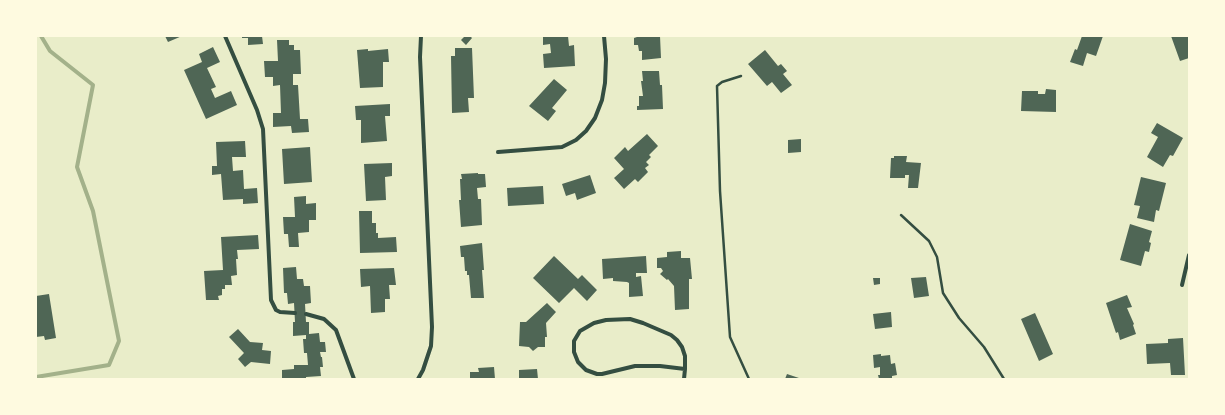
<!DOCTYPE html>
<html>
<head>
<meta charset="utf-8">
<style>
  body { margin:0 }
  #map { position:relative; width:1225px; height:415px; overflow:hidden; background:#e9edc9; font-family:Arial,sans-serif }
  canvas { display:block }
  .frame { position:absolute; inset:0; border:37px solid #fefae0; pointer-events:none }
</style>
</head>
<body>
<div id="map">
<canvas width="1225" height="415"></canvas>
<div class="frame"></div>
</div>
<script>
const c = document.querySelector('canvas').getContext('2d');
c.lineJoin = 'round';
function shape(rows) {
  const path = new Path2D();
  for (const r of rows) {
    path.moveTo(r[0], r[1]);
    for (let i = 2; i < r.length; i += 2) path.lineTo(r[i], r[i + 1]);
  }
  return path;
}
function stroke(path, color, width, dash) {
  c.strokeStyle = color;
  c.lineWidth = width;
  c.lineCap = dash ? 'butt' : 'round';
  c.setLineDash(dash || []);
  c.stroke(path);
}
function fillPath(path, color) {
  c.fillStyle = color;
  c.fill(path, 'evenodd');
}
const stream = shape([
  [36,377,109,365,119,341,93,211,77,167,93,85,50,51,41,36]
]);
const building = shape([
  [165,36,182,36,168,42],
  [242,36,262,36,263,44,248,45,248,38,242,38],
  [465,36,470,36,472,38,466,45,461,40],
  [543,36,568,36,569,46,574,45,575,66,544,68,543,54,551,53,550,44,543,45],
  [637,36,660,36,661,58,642,60,642,51,639,51,638,45,634,45,634,38,637,37],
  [1082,36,1103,36,1096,56,1087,53,1083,66,1070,62,1075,49,1077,50],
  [1171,36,1189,36,1189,58,1180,61],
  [277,40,289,40,289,45,294,45,294,50,300,50,301,74,293,74,293,85,298,85,300,119,308,119,309,132,292,133,291,126,273,127,273,113,281,113,280,85,273,86,273,77,265,77,264,61,278,61],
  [213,47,220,62,207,68,216,87,211,89,215,98,231,91,237,105,206,119,184,70,202,62,199,54],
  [455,48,472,48,474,98,468,98,469,112,452,113,451,56,455,56],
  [368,49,368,51,388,49,389,62,383,62,383,87,360,88,357,50],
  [765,50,778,66,781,64,787,71,783,74,792,85,781,93,772,82,767,86,748,64],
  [642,71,659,71,660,85,662,85,663,109,637,110,637,106,639,106,639,96,643,96,641,81,643,81],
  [554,79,567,90,552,108,556,111,548,121,529,106],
  [1046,89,1056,90,1056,112,1021,111,1022,91,1038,91,1038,94,1045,94],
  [390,104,390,116,385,116,387,141,361,143,361,120,356,120,355,106],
  [1157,123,1183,138,1173,156,1170,155,1163,167,1147,157,1158,137,1151,133],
  [647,134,658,146,649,155,651,157,646,162,649,165,645,168,648,172,638,182,635,179,624,189,614,178,624,169,614,158,625,147,628,151],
  [801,139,801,152,788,153,788,140],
  [245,141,246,157,232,157,233,171,243,170,244,189,257,188,258,203,243,204,243,199,223,200,221,174,212,175,212,166,217,166,216,142],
  [310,147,312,182,284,184,282,149],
  [894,156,907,156,906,162,921,163,918,188,908,188,909,175,905,175,905,178,890,178,891,158,894,158],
  [392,163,392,176,385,177,386,200,366,201,364,164],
  [478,173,478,174,485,174,486,187,477,188,478,199,481,199,482,225,461,227,459,200,461,200,460,179,462,179,461,174],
  [590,175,596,193,577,200,575,193,566,196,562,184],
  [1141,177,1166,183,1159,211,1156,210,1154,222,1137,218,1140,206,1134,205],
  [543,186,544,204,508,206,507,188],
  [306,196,306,204,316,203,316,220,309,220,309,232,298,233,299,247,289,247,288,234,284,234,283,217,295,217,294,197],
  [359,211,372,211,372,223,376,223,376,233,378,233,378,238,396,237,397,252,360,253],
  [1130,224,1152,231,1149,242,1151,243,1149,252,1145,251,1141,266,1120,260],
  [258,235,259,249,237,250,238,259,236,259,237,275,231,276,232,285,225,285,225,289,222,289,222,295,218,296,219,300,206,300,204,271,223,270,221,237],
  [482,243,484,270,482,270,484,298,471,298,469,275,467,275,467,271,465,271,464,257,461,257,460,246],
  [681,251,681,258,690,258,692,279,689,279,689,309,675,310,674,286,668,279,667,280,660,274,663,271,661,268,657,268,657,258,667,257,667,252],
  [554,256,578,279,582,275,597,290,587,301,574,288,559,303,533,278],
  [646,256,647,273,636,273,636,277,641,276,643,296,629,297,629,283,627,282,613,281,613,278,603,279,602,259],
  [296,267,297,279,303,279,304,286,310,286,311,303,305,304,306,322,309,322,309,334,319,333,320,342,325,342,326,352,320,352,321,357,322,357,323,367,320,367,321,376,306,377,306,379,282,379,282,370,294,369,294,365,308,365,307,353,304,353,303,339,306,339,306,335,293,336,293,322,295,322,294,303,288,304,287,293,284,293,283,268],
  [394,268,396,285,389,285,390,299,385,299,385,312,371,313,370,286,361,287,360,269],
  [926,277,929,296,914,298,911,278],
  [873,278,880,278,880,284,874,285],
  [49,294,56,338,45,340,44,336,36,337,36,296],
  [1127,295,1132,307,1127,308,1134,324,1133,325,1136,334,1120,340,1118,332,1116,333,1106,303],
  [547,303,556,312,546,323,547,337,545,337,545,347,538,347,533,351,529,347,519,346,520,322,526,322],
  [891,312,892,327,875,329,873,314],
  [1035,313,1053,354,1039,361,1021,319],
  [238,329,250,342,263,343,262,350,271,351,270,364,251,362,245,367,238,359,244,353,229,337],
  [1183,338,1185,375,1171,375,1170,363,1147,364,1146,344,1168,343,1168,339],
  [881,354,881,356,890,355,891,364,895,363,897,375,892,376,892,379,879,379,878,375,880,375,880,367,874,368,873,355],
  [494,367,495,379,470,379,470,372,479,372,478,368],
  [537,369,538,379,519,379,519,370],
  [787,374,802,379,785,379]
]);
const service = shape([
  [741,76,722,82,717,86,720,191,730,337,749,379],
  [901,215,929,241,937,257,943,293,959,318,984,347,1004,379]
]);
const minor = shape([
  [225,36,257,110,263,129,271,300,276,310,280,312,295,313],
  [498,152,562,147,576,140,586,131,595,118,602,100,605,83,606,59,604,36],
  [1182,285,1189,255],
  [306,314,324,319,336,330,354,379],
  [418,379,423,370,431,346,432,327,420,57,421,36],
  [684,379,685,369,685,356,682,347,677,340,671,335,643,323,630,319,606,320,594,323,580,331,574,341,574,352,578,362,586,370,597,374,602,374,635,366,660,366,685,369]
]);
stroke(stream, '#a3b18a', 4);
fillPath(building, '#4f6655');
stroke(service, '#344e41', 2.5);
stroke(minor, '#344e41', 4);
</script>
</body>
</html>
